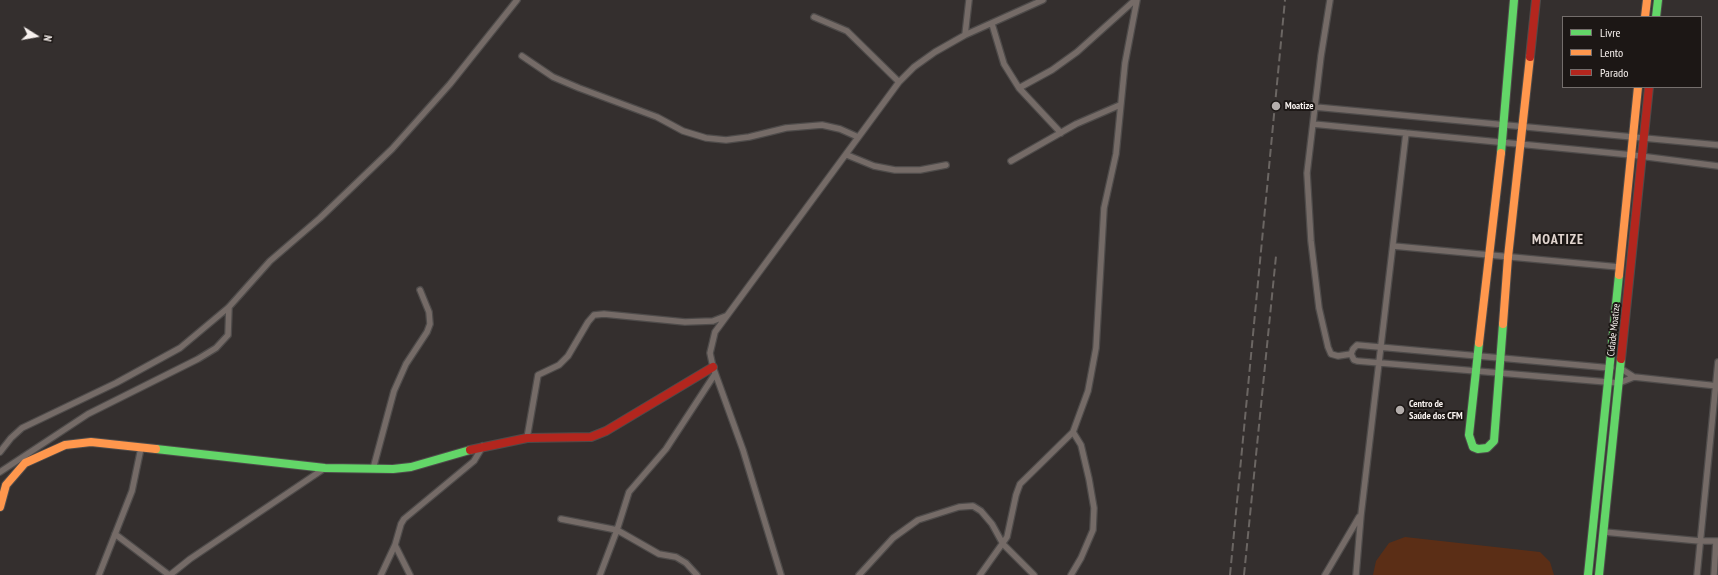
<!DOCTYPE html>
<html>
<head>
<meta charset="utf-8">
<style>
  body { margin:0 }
  #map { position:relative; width:1718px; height:575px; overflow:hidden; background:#342f2e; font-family:"PT Sans Narrow",sans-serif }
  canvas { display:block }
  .legend { position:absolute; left:1562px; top:16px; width:140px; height:72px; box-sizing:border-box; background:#1c1715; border:1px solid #746e6c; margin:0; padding:5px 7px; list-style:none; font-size:12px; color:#f7f1ee }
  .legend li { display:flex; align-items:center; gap:8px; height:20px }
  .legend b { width:20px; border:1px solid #746e6c }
  .north { position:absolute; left:16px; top:16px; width:40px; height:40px; -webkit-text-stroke:3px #1c1715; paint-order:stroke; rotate:101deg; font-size:11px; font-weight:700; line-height:16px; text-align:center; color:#f7f1ee }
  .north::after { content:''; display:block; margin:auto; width:14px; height:18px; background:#f7f1ee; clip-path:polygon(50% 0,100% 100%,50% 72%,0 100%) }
</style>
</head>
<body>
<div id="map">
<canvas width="1718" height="575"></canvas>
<ul class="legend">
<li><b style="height:5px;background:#63d668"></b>Livre</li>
<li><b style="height:5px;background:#ff974d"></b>Lento</li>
<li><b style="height:5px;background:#b3261e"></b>Parado</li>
</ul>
<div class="north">N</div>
</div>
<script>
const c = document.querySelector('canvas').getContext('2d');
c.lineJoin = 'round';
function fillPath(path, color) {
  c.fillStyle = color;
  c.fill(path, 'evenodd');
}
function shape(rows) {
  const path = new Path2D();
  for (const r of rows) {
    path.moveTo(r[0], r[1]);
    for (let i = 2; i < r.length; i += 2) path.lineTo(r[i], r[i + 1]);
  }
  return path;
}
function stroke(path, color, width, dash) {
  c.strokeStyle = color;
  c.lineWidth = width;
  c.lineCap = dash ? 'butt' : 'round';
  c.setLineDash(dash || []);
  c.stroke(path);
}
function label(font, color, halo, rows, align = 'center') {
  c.font = font + ' "PT Sans Narrow",sans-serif';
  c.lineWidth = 4;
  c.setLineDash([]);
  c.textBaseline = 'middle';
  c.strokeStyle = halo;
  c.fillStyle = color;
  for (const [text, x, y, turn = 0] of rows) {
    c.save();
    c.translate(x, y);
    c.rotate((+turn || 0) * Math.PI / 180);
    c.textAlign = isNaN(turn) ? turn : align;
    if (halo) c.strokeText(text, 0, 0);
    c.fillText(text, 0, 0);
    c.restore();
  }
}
const green = shape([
  [1405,537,1540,552,1550,562,1554,575,1373,575,1376,561,1389,543]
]);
const street = shape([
  [1330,0,1321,56,1307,173,1311,241,1319,308,1328,347,1331,354,1338,356,1351,354],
  [814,17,847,31,899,82],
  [992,24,1004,64,1019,88,1061,133],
  [965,35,969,0],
  [522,56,553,77,579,88,657,117,683,131,706,138,726,140,749,137,786,128,822,125,840,129,858,137],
  [1019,88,1052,70,1077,52,1135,0],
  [1315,107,1718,145],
  [1313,124,1632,155,1718,166],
  [847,155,874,166,895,170,920,170,946,165],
  [1011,161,1076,124,1120,105],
  [1393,246,1619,267],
  [1611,368,1357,345,1353,349,1351,354,1354,360,1357,361,1619,383,1634,377],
  [1620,368,1634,377,1718,386],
  [527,438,538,375,559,365,568,356,588,322,594,315,604,314,685,322,713,321,726,316],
  [0,452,11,438,22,428,116,383,180,348,229,307,270,261,320,218,392,149,450,84,517,0],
  [373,469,394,391,406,364,427,332,430,324,429,312,420,290],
  [0,472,88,414,198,359,216,348,228,335,229,307],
  [561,519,617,530,659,554,676,557,686,563,697,575],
  [1604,532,1700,541,1718,541],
  [115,534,169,575],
  [395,545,410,575],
  [99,575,132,491,141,448],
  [170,575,190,559,325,468],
  [381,575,395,545,401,524,404,519,474,461,483,446],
  [600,575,617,530,629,492,666,449,715,374],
  [781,575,743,450,713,367,710,353,715,332,899,82,914,67,935,52,965,35,1043,0],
  [859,575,893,538,918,520,959,507,973,506,981,511,992,524,1003,544,1034,575],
  [980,575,1007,537,1016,495,1020,484,1073,432,1088,391,1096,348,1104,208,1116,154,1125,63,1137,0],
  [1071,575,1081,558,1093,530,1094,508,1089,479,1081,445,1073,432],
  [1325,575,1359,517],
  [1356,575,1361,515,1406,133],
  [1697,575,1718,362],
  [1714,575,1716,542]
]);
const fast = shape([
  [1656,17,1658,0],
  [1501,153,1514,0],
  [1479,343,1469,435,1473,447,1478,449,1487,448,1494,441,1503,324],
  [156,449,325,468,393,469,411,467,470,450],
  [1588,575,1619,275],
  [1599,575,1621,359]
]);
const slow = shape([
  [1645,17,1647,0],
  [1619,275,1638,87],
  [1503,324,1508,257,1530,57],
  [1479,343,1501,153],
  [0,507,6,485,25,463,65,445,91,442,156,449]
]);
const jam = shape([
  [1530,57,1536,0],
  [1621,359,1649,87],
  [470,450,527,438,591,437,606,431,713,367]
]);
const rail = shape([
  [1230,575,1285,0],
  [1244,575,1276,256]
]);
const markers = [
  [1276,106,5,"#b3adab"],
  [1400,410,5,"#b3adab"]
];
const poiNames = [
  ["Moatize",1285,106],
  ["Centro de",1409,404],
  ["Saúde dos CFM",1409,416]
];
const streetNames = [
  ["Cidade Moatize",1614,330,-84]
];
const districtNames = [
  ["MOATIZE",1558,240]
];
fillPath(green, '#5b2e16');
stroke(street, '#4e4b4a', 8);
stroke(fast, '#4e4b4a', 10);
stroke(slow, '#4e4b4a', 10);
stroke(jam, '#4e4b4a', 10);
stroke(street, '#756b67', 5.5);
stroke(fast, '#63d668', 8);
stroke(slow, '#ff974d', 8);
stroke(jam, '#b3261e', 8);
stroke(rail, '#6b6663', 2, [8, 4]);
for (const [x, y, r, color] of markers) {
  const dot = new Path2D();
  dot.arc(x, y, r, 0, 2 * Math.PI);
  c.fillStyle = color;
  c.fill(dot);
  stroke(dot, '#1c1715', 1.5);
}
label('bold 10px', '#f7f1ee', '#1c1715', poiNames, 'left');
label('10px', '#f7f1ee', '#1c1715', streetNames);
c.letterSpacing = '1px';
label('bold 14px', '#e1d5cf', '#1c1715', districtNames);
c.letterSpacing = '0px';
</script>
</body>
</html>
